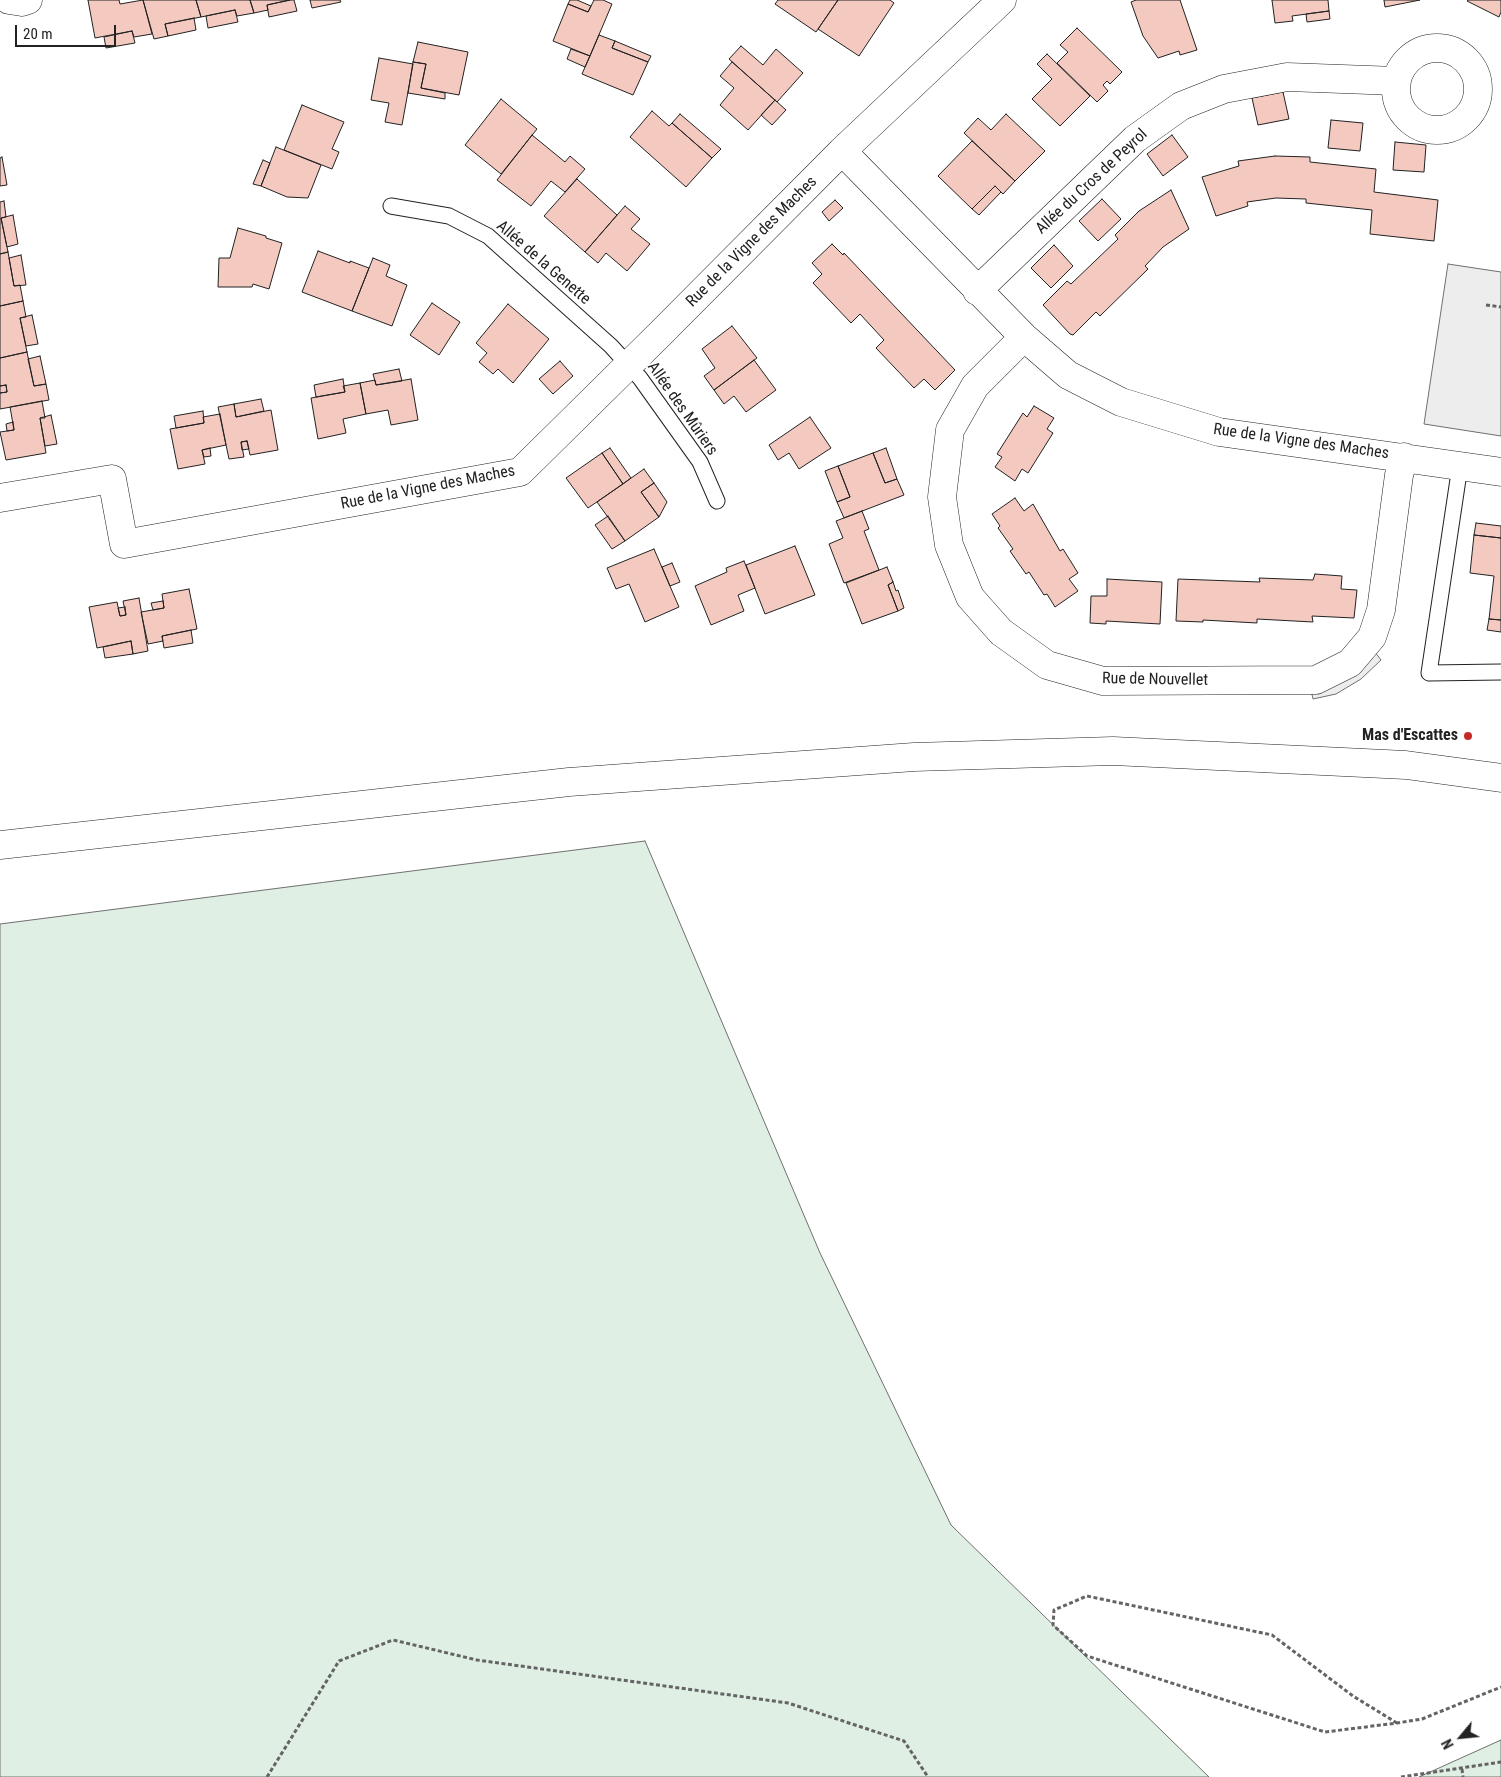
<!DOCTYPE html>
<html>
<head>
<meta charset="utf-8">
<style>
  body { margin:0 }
  #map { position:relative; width:1501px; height:1777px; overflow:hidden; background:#fff; font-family:"Roboto Condensed",sans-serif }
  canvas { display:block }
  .north { position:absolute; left:1436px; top:1712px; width:50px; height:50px; -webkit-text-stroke:4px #fff; paint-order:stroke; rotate:242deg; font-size:14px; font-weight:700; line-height:20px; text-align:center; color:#222 }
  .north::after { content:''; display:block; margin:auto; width:18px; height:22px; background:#222; clip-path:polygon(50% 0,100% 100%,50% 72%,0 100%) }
  .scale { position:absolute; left:15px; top:25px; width:101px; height:22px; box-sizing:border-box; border:2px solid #222; border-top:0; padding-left:6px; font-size:15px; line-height:18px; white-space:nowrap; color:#222; -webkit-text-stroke:4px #fff; paint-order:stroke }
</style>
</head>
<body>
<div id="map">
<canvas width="1501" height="1777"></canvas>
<div class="north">N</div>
<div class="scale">20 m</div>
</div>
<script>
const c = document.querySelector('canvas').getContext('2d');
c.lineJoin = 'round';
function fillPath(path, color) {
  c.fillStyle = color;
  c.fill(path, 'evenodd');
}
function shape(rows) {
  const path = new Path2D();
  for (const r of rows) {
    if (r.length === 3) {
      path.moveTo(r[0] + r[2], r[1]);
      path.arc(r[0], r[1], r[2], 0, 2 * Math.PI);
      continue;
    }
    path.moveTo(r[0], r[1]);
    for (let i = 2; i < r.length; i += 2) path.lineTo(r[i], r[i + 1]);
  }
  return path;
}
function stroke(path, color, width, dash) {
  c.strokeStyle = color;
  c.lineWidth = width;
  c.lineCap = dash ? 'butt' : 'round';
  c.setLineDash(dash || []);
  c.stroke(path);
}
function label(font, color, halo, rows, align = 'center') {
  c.font = font + ' "Roboto Condensed",sans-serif';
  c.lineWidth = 4;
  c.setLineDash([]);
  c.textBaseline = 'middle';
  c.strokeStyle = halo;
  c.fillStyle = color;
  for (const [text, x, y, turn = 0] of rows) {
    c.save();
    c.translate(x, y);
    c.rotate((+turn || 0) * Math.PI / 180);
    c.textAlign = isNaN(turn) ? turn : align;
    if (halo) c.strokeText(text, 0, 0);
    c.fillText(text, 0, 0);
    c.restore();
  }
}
const green = shape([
  [645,841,820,1253,951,1525,1209,1777,0,1777,0,924,645,841],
  [1501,1740,1501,1777,1419,1777,1501,1740]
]);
const parking = shape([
  [1448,264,1501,272,1501,436,1424,424,1448,264],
  [1375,652,1381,660,1361,679,1336,694,1313,699,1311,690,1375,652]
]);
const building = shape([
  [88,0,119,0,120,4,143,0,152,34,134,37,132,31,95,38,88,0],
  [143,0,196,0,201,17,165,24,168,36,154,39,143,0],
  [196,0,250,0,254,13,237,16,235,10,201,17,196,0],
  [250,0,290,0,267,5,268,10,254,13,250,0],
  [290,0,294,0,297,11,269,17,267,5,290,0],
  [310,0,340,0,341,2,312,8,310,0],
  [570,0,577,0,591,6,588,12,568,4,570,0],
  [594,0,603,0,612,4,590,56,553,41,568,4,588,12,594,0],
  [778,0,838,0,816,32,775,4,778,0],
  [838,0,890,0,894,3,859,56,818,29,838,0],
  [1136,0,1180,0,1197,50,1180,55,1179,51,1158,58,1143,36,1131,2,1136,0],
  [1272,0,1328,0,1329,11,1292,16,1293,21,1275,23,1272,0],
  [1384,0,1420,0,1385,7,1384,0],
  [1468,0,1501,0,1501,12,1499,17,1467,1,1468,0],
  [235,10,238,22,208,28,206,16,235,10],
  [1329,11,1330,19,1307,22,1306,14,1329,11],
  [194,18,196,30,168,36,165,24,194,18],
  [1077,28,1122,72,1110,84,1107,81,1103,85,1108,91,1097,102,1057,63,1068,52,1060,45,1077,28],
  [132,31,135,43,106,48,104,37,132,31],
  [599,35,615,41,612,48,648,62,633,95,582,74,599,35],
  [615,41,651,56,648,62,612,48,615,41],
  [418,42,468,52,459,95,421,88,426,64,413,62,418,42],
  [741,46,763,65,776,49,803,73,777,102,729,59,741,46],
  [571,49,590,56,585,67,567,59,571,49],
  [1047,54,1090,96,1060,126,1032,99,1052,79,1037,64,1047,54],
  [379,58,413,64,402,125,385,122,389,103,371,100,379,58],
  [413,62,426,64,421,88,445,93,445,99,408,93,413,62],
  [732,62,775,100,748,130,720,105,734,88,720,76,732,62],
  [1283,92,1289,119,1258,125,1252,98,1283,92],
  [501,99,537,129,501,174,465,145,501,99],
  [775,100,786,110,772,125,761,115,775,100],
  [302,105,344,122,332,149,339,152,332,169,284,150,302,105],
  [652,111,669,126,672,123,712,158,686,187,630,137,652,111],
  [680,114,721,149,712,158,672,123,680,114],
  [1006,114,1045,151,1015,181,964,133,978,118,991,130,1006,114],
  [1331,120,1363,123,1360,151,1328,148,1331,120],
  [532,135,565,162,570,156,585,169,565,192,551,181,531,206,497,180,532,135],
  [1172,135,1188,157,1163,176,1147,154,1172,135],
  [972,141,1015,181,1003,194,995,186,972,209,938,176,972,141],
  [1395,142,1426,145,1424,172,1393,170,1395,142],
  [276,147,321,165,308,198,287,197,261,186,276,147],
  [1275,156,1310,157,1310,162,1376,169,1374,192,1438,200,1434,241,1370,234,1372,210,1306,203,1306,199,1276,198,1247,202,1248,206,1216,216,1202,177,1239,166,1238,161,1275,156],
  [2,157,7,185,0,186,0,158,2,157],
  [263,160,270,163,261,186,253,184,263,160],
  [577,179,617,215,585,252,544,216,577,179],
  [995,186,1001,192,979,215,972,209,995,186],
  [1171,190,1189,229,1163,247,1145,266,1148,269,1100,316,1096,312,1073,335,1070,334,1043,305,1067,281,1071,284,1118,239,1115,235,1139,211,1171,190],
  [1102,199,1121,219,1098,241,1079,221,1102,199],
  [835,200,843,208,829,221,822,212,835,200],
  [4,201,6,217,1,218,8,252,0,254,0,202,4,201],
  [625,206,640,219,631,229,650,244,627,271,606,253,598,263,585,252,625,206],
  [13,215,18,244,7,247,1,218,13,215],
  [238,228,266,236,266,238,282,243,269,289,253,284,252,287,218,287,219,258,230,258,238,228],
  [832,244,843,255,844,253,955,370,935,390,924,379,914,388,876,348,884,340,860,314,851,323,813,283,822,274,812,263,832,244],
  [1054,245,1073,266,1051,288,1031,268,1054,245],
  [318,251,350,263,350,261,369,268,352,311,302,292,318,251],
  [8,252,14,286,20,285,23,301,0,306,0,254,8,252],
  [21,255,26,285,14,286,9,258,21,255],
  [373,258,390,265,386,276,407,285,392,326,352,311,373,258],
  [23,301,26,317,20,318,27,352,0,358,0,306,23,301],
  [432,303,460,322,439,355,410,335,432,303],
  [508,304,549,339,513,383,498,369,493,374,479,362,487,353,476,343,508,304],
  [32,315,38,344,26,346,20,318,32,315],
  [732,326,757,358,714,390,704,376,715,368,702,349,732,326],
  [27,352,34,386,46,384,49,400,0,409,0,393,7,392,6,385,0,386,0,358,27,352],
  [40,356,46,384,34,386,28,359,40,356],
  [754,360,776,390,746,412,734,396,724,404,714,390,754,360],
  [560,361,573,376,553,394,539,379,560,361],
  [399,369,402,381,376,385,373,374,399,369],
  [343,379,345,392,316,397,314,385,343,379],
  [411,379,418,420,391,425,388,410,366,414,360,383,375,380,376,385,411,379],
  [360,383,366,414,343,419,346,433,318,439,311,398,345,392,343,386,360,383],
  [6,385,7,392,0,393,0,386,6,385],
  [261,399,264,411,236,417,234,404,261,399],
  [42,401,45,418,40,418,46,453,6,460,0,432,14,430,10,407,42,401],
  [234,404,236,417,271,410,278,450,250,455,247,441,241,442,244,457,229,459,218,407,234,404],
  [1034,406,1054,418,1047,429,1053,433,1028,473,1022,469,1015,481,995,467,1002,457,997,454,1023,413,1027,417,1034,406],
  [203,411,204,423,176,428,174,416,203,411],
  [220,414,226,445,202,450,205,464,178,469,170,429,204,423,203,417,220,414],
  [51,415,57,444,45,446,40,418,51,415],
  [810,417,831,448,799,469,789,453,778,460,769,445,810,417],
  [13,422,14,430,7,431,6,424,13,422],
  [247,441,249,449,242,450,241,442,247,441],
  [210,448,211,456,204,457,202,450,210,448],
  [610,448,631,478,623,484,602,453,610,448],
  [886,448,897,479,885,483,873,453,886,448],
  [602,453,623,484,588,508,566,478,602,453],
  [873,453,885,483,897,479,904,495,844,518,837,502,850,497,838,466,873,453],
  [838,466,850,497,837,502,825,471,838,466],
  [644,469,654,483,641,492,659,517,625,541,597,502,644,469],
  [654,483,667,502,659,517,641,492,654,483],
  [1015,498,1024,511,1033,504,1060,551,1063,549,1078,573,1069,579,1078,591,1055,607,1047,594,1044,595,1029,572,1026,574,1010,551,1013,549,998,528,1000,526,992,514,1015,498],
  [862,511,869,529,864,531,879,570,844,583,829,544,843,538,836,521,862,511],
  [608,516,625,541,612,549,595,525,608,516],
  [1476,523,1501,526,1501,538,1474,535,1476,523],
  [1474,535,1501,538,1501,620,1489,619,1494,576,1470,573,1474,535],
  [795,546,815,595,765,614,746,565,795,546],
  [654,549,679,607,645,622,629,584,616,589,607,568,654,549],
  [744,561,755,588,738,595,744,611,711,625,695,586,727,572,726,568,744,561],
  [672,563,680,582,670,586,662,567,672,563],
  [887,567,893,582,888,585,898,611,862,624,846,583,887,567],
  [1315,574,1342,576,1341,589,1357,590,1354,618,1312,616,1313,622,1257,619,1257,623,1203,620,1203,622,1176,621,1178,579,1260,582,1259,578,1313,580,1315,574],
  [1107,579,1162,582,1160,624,1106,621,1106,624,1090,623,1091,596,1107,596,1107,579],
  [893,582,896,591,898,590,904,608,898,611,888,585,893,582],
  [189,589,197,629,162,636,163,641,148,644,141,612,164,608,162,594,189,589],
  [139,598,148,651,133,654,131,641,97,648,89,607,117,602,120,616,126,615,123,601,139,598],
  [163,601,164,608,153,610,151,603,163,601],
  [125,607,126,615,120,616,118,608,125,607],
  [1489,619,1501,620,1501,632,1487,630,1489,619],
  [191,630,193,643,164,648,162,636,191,630],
  [131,641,133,654,105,658,103,647,131,641]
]);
const path = shape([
  [1486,305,1501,307],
  [1397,1723,1353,1696,1272,1635,1087,1596,1054,1610,1053,1625,1087,1656,1325,1732,1397,1723,1422,1719,1501,1687],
  [1462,1769,1463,1777],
  [267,1777,339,1661,393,1640,477,1660,788,1703,904,1741,928,1777],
  [1401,1777,1501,1762]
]);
const service = shape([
  [391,206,449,216,488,236,611,346,640,378,700,462,717,501],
  [1460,466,1429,673,1501,672]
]);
const minor = shape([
  [9,0,22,2,28,0],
  [1437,89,41],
  [842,151,1024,337,1068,375,1121,402,1219,432,1501,472],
  [977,291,1135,139,1181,106,1224,89,1287,77,1397,81],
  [1024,337,975,386,950,430,942,497,949,545,970,597,1001,632,1047,665,1103,681,1316,680,1350,663,1372,637,1381,610,1399,475,1404,457],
  [0,498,112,479,124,544,520,472,661,333,842,151,1002,0]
]);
const tertiary = shape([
  [0,845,569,782,914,757,1113,751,1406,765,1501,778]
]);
const markers = [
  [1468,736,5,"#c62828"]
];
const streetNames = [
  ["Allée du Cros de Peyrol",1092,182,-43],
  ["Rue de la Vigne des Maches",752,242,-45],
  ["Allée de la Genette",543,263,41],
  ["Allée des Mûriers",682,409,55],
  ["Rue de la Vigne des Maches",1301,442,8],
  ["Rue de la Vigne des Maches",428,488,-11],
  ["Rue de Nouvellet",1155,680,1]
];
const poiNames = [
  ["Mas d'Escattes",1458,736]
];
fillPath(green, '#e0efe3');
stroke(green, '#6f6f6f', 1);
fillPath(parking, '#ededed');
stroke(parking, '#6f6f6f', 1);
fillPath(building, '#f3c9c0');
stroke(building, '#222', 1);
stroke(service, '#222', 17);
stroke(minor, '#222', 29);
stroke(tertiary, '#222', 29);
stroke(path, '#646464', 3, [4, 2.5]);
stroke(service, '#fff', 15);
stroke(minor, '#fff', 28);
stroke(tertiary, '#fff', 28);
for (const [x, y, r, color] of markers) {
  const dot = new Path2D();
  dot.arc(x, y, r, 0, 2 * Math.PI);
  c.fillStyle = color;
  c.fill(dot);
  stroke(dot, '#fff', 2);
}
label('16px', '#222', '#fff', streetNames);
label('bold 16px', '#222', '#fff', poiNames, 'right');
</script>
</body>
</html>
